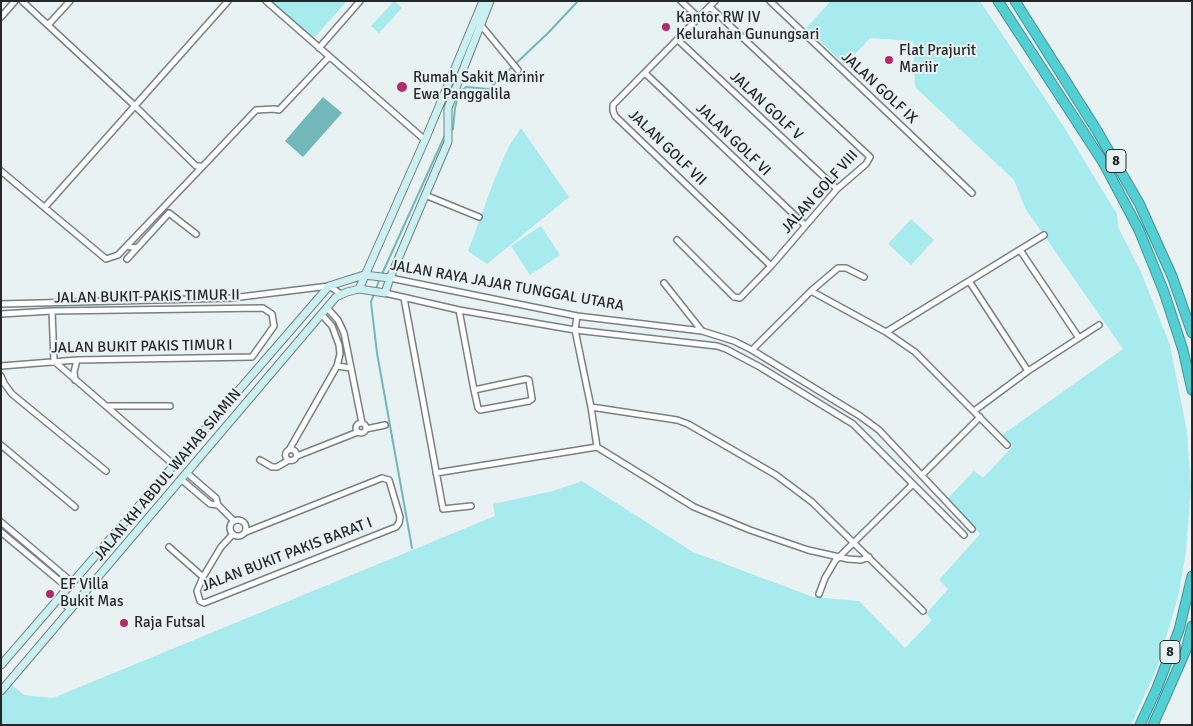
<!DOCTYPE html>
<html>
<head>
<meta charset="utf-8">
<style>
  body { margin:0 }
  #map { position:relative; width:1193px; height:726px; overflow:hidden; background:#e9f2f3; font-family:Signika,sans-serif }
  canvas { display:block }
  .frame { position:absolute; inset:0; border:2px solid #242828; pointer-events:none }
</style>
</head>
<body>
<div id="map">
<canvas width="1193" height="726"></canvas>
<div class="frame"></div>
</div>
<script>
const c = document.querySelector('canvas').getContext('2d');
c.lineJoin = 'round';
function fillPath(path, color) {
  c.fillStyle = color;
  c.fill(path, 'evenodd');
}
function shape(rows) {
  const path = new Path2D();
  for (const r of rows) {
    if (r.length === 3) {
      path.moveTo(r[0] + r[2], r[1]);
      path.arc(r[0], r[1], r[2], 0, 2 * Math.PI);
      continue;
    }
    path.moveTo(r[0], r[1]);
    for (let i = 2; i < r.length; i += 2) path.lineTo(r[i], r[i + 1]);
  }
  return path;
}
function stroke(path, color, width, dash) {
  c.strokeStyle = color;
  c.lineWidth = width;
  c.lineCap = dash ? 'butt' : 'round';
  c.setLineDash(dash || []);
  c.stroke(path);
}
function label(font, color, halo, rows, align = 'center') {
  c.font = font + ' Signika,sans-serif';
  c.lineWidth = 4;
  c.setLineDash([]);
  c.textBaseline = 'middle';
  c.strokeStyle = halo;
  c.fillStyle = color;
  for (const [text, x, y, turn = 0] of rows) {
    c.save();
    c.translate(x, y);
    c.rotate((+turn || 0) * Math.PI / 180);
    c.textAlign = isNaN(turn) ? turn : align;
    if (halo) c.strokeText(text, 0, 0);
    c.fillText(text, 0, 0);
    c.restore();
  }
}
const green = shape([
  [271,1,347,1,314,38],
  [394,1,402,8,379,33,371,26],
  [831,1,980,1,1062,124,1117,214,1118,227,1141,272,1170,345,1187,432,1191,487,1186,552,1178,597,1157,668,1131,725,1,725,1,697,12,685,24,695,53,698,495,516,493,504,553,491,582,481,693,552,813,597,859,601,905,648,932,620,926,614,948,589,939,580,980,534,946,500,974,471,983,478,1013,446,1002,435,1123,349,1025,208,1014,180,915,87,913,41,870,38,845,65,806,28],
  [521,128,569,197,487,264,468,251,495,178,509,146],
  [911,219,934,240,911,265,888,244],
  [541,226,560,255,530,275,511,246]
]);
const water = shape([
  [323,97,342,113,303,157,285,141]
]);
const stream = shape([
  [450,131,453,129,455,108,459,93,466,87,489,89,549,32,578,1],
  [382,274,446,133],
  [380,278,371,302,377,353,412,548]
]);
const street = shape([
  [22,1,135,106,196,166,203,166,256,110,274,109,279,110,329,57],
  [266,1,425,140],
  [681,1,699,18],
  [715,1,613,105,613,111,615,116,771,266],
  [770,1,972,193],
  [1,17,15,1],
  [480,24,518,70],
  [48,25,70,1],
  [678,40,837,189],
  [319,48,360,1],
  [645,73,805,225],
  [1,171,106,259,118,255,203,166],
  [425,195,479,217],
  [45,207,228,1],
  [677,240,734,297,740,298,771,266,837,189,866,164,870,157,710,7],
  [127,246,137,248,169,213,196,234],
  [1020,250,1079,338],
  [127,259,137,248],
  [390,278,577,316,702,331,734,341,752,350,860,416,879,430,972,529],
  [969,281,1028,371],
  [664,283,702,331],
  [811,291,886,332,915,352,1007,445],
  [385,293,459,310,575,330,717,346,726,349,760,367,853,424,964,535],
  [404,298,443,509,471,506],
  [1,304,232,298,329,286,341,294],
  [328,309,338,320,344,333,351,368],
  [459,310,474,390,478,408,480,410,529,401,532,399,529,380,526,379,474,390],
  [52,311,54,361,174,465],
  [1,314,52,311,263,308,272,314,274,326,252,357,77,360,1,366],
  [322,315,332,326,339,345,340,354,337,366],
  [577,316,575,330,591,407,597,447],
  [886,332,1044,235],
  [752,350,811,291,838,268,846,268,864,277],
  [1,376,4,383,12,394,106,471],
  [75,380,74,372,77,360],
  [106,406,170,406],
  [591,407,677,420,688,424,776,475,812,502,923,611],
  [974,411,1028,371,1099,325],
  [361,428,5],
  [366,429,385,425],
  [1,445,75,507],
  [597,447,694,507,750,530,808,550,848,559,861,560,869,557],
  [291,455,5.5],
  [289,450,337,366,351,368,362,423],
  [297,456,358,432],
  [260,460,272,467,277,467,289,460],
  [187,473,216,498,218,505,234,521],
  [436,473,597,447],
  [922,475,980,417],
  [182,480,210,504,218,505],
  [238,528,8],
  [1,522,73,583],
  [1,532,68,588],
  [233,534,221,547,203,577,197,591,200,601,204,603,396,527,399,523,400,517,389,480,382,478,246,532],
  [169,547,203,577],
  [819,594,825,578,835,561,913,484]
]);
const secondary = shape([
  [359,289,425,140,483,1],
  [59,599,71,609],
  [1,665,329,286,364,275,390,278],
  [1,691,336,297,347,292,359,289,385,293,390,278,448,142,448,108,490,1]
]);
const highway = shape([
  [998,1,1103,162,1139,230,1164,292,1183,350,1192,390],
  [1015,1,1096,129,1139,203,1172,276,1192,333],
  [1140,725,1157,688,1179,630,1192,576],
  [1153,725,1186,650,1192,626]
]);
const markers = [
  [666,27,5,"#b42b68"],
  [889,60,5,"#b42b68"],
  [402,87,6,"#b42b68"],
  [50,594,5,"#b42b68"],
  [124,623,5,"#b42b68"]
];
const shields = [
  [1116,161,20],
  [1170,652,20]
];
const shieldNames = [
  ["8",1116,161],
  ["8",1170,652]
];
const poiNames = [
  ["Kantor RW IV",676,18],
  ["Kelurahan Gunungsari",676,35],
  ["Flat Prajurit",899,51],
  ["Mariir",899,68],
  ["Rumah Sakit Marinir",413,78],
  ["Ewa Panggalila",413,95],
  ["EF Villa",60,585],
  ["Bukit Mas",60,602],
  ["Raja Futsal",134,623]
];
const streetNames = [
  ["JALAN GOLF IX",879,88,43],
  ["JALAN GOLF V",766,106,43],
  ["JALAN GOLF VI",733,140,44],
  ["JALAN GOLF VII",667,148,44],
  ["JALAN GOLF VIII",820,192,-48],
  ["JALAN RAYA JAJAR TUNGGAL UTARA",507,286,10],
  ["JALAN BUKIT PAKIS TIMUR II",147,297,-1],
  ["JALAN BUKIT PAKIS TIMUR I",142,347,-1],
  ["JALAN KH ABDUL WAHAB SIAMIN",168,475,-50],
  ["JALAN BUKIT PAKIS BARAT I",287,555,-21]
];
fillPath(green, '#a7ebee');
fillPath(water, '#72b7b9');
stroke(stream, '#72b7b9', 2);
stroke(street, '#788081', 8);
stroke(secondary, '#788081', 9);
stroke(highway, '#439497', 11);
stroke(street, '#fff', 5);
stroke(secondary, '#cbf0f2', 7);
stroke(highway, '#53ced3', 9);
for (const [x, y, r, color] of markers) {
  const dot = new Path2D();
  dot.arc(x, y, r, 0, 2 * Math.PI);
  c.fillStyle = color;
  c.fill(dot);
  stroke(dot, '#e9f2f3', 2);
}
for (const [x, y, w] of shields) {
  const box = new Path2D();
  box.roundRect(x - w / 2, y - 11.5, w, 23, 4);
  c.fillStyle = '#e9f2f3';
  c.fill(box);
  stroke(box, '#242828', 1);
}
label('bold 14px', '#242828', null, shieldNames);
label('15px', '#242828', '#e9f2f3', poiNames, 'left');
label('15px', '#242828', '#e9f2f3', streetNames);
</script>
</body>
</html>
